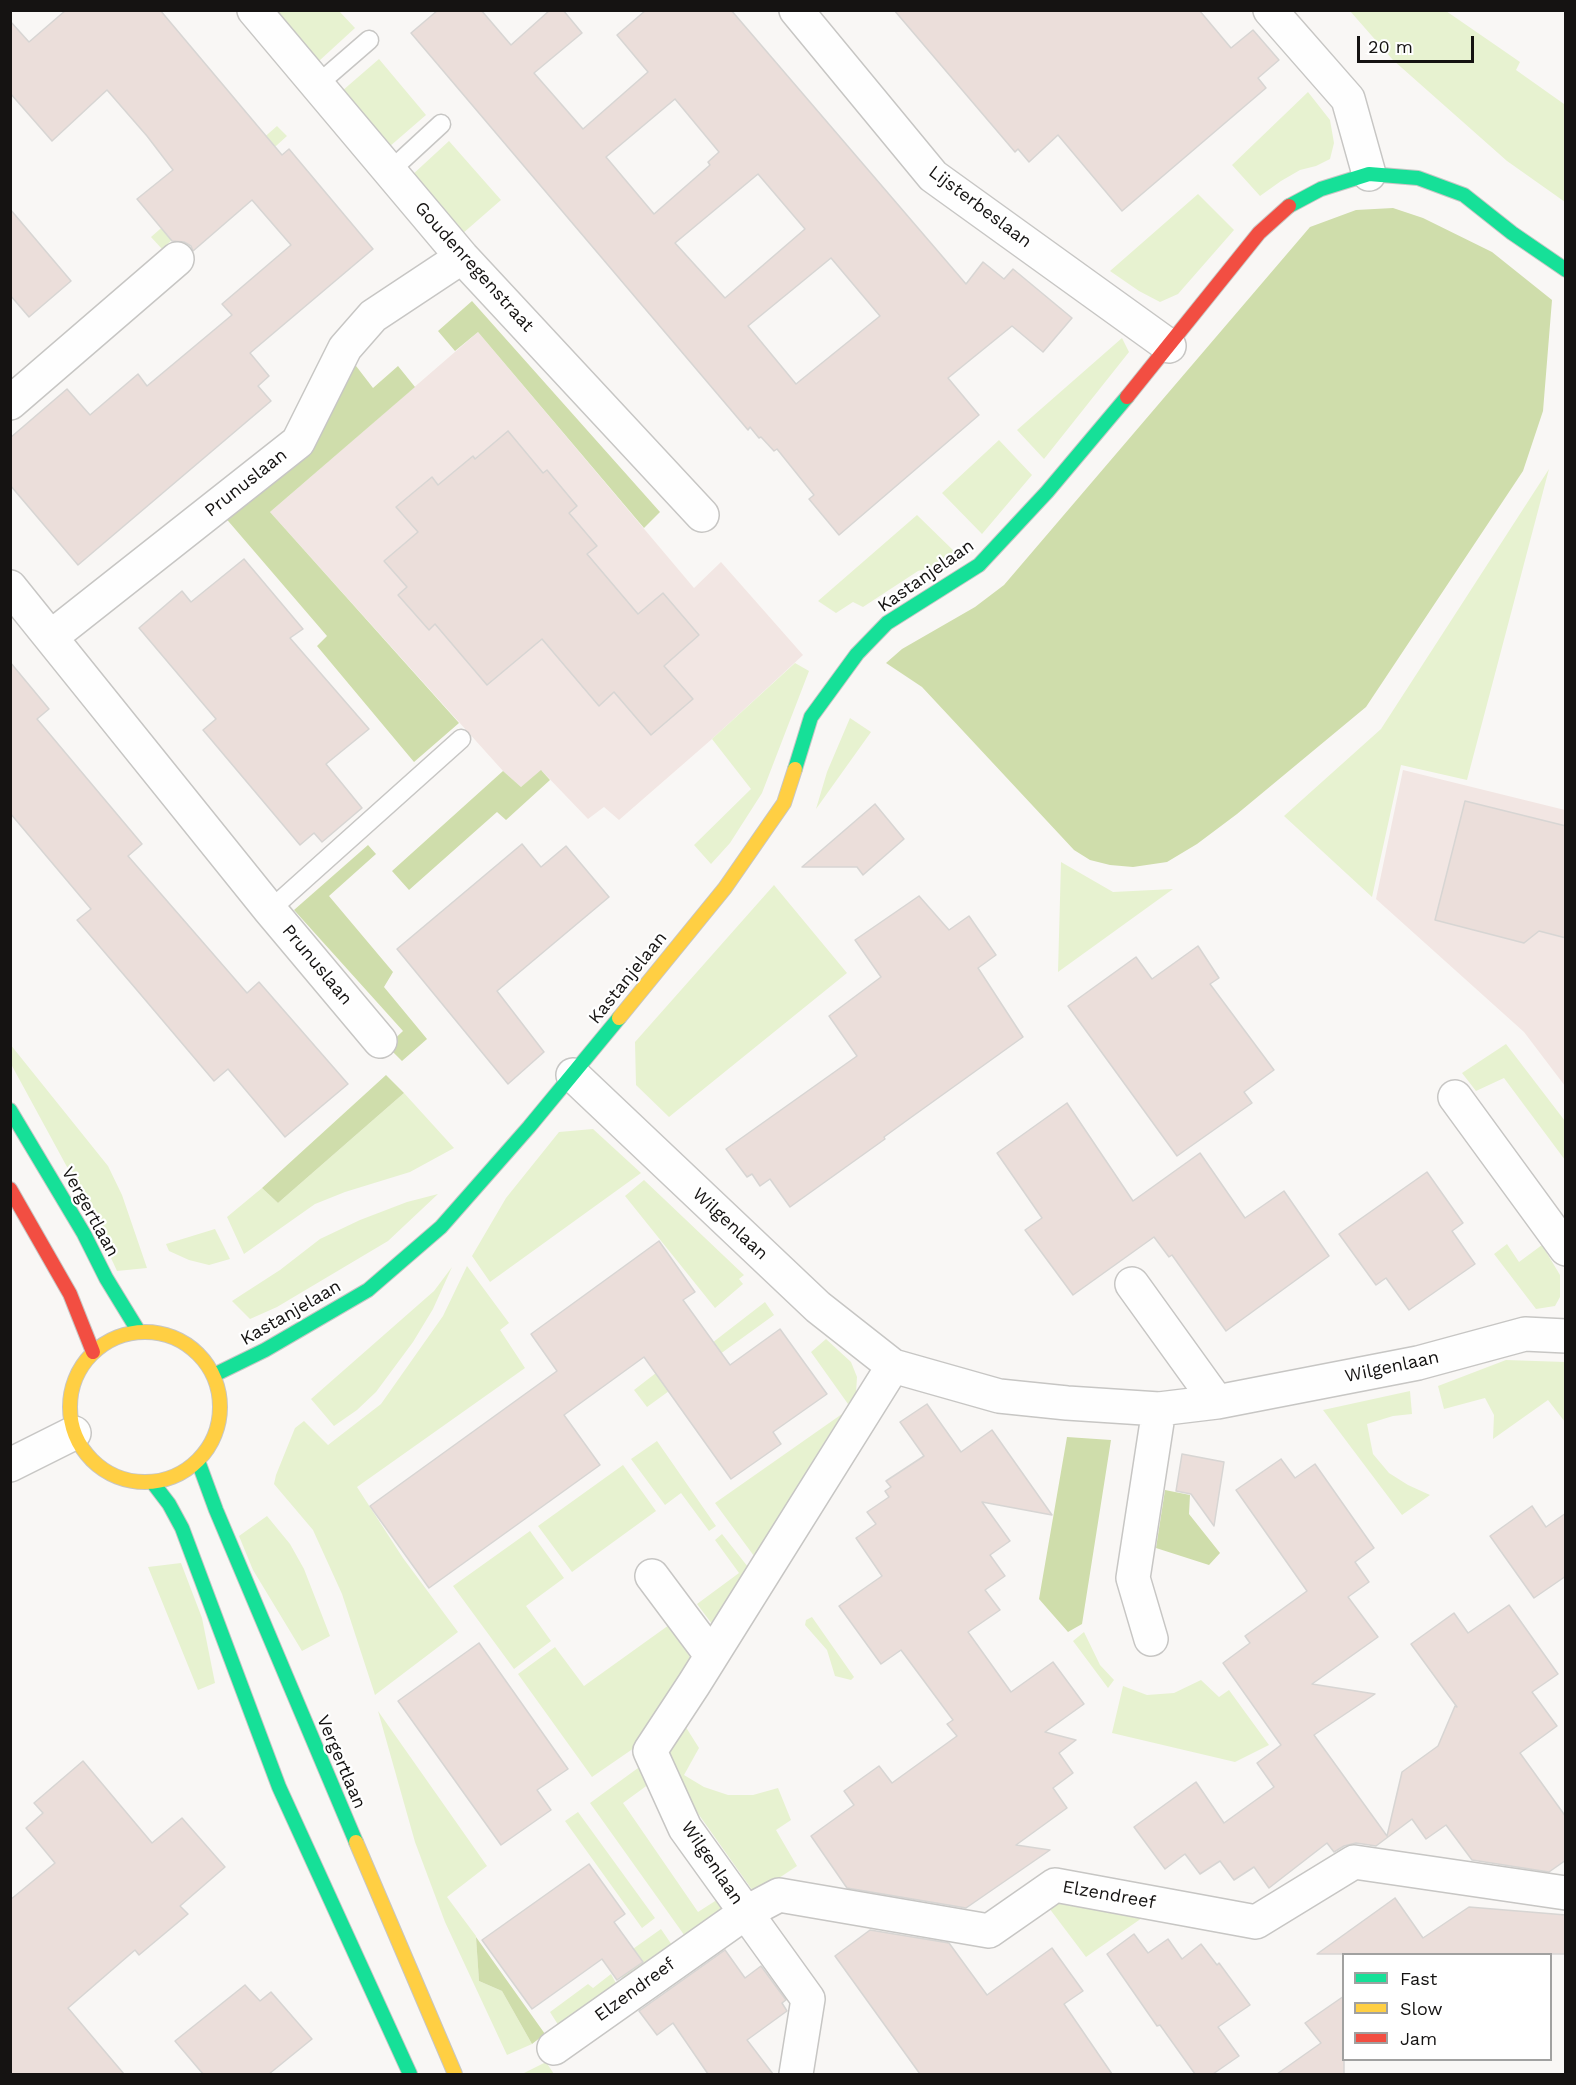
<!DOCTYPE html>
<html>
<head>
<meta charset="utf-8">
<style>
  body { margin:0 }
  #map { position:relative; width:1576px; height:2085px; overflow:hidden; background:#f9f7f5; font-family:"Work Sans",sans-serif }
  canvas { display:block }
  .frame { position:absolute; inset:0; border:12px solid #151312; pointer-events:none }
  .legend { position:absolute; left:1342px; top:1953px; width:210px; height:108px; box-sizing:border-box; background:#fff; border:2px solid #a1a1a0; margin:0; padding:8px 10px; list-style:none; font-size:18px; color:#151312 }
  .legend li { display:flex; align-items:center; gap:12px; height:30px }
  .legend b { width:30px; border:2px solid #a1a1a0 }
  .scale { position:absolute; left:1357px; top:36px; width:117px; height:27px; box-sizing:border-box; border:3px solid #151312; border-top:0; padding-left:8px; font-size:18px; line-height:21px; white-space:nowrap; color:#151312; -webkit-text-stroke:4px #fff; paint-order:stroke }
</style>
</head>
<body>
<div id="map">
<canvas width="1576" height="2085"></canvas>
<div class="frame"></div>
<ul class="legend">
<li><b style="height:8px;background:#16e098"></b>Fast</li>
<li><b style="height:8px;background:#ffcf43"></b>Slow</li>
<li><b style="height:8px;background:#f24e42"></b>Jam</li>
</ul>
<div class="scale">20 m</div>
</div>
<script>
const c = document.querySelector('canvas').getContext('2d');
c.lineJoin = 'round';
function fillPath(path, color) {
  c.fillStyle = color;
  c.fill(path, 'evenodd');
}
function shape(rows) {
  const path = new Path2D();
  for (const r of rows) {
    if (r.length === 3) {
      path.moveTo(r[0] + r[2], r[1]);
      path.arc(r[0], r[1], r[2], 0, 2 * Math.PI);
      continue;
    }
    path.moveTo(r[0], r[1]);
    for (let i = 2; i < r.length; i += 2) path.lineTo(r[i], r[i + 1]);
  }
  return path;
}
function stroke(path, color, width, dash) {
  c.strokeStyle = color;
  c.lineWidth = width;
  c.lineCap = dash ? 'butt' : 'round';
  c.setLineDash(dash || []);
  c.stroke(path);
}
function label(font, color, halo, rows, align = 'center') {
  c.font = font + ' "Work Sans",sans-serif';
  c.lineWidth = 4.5;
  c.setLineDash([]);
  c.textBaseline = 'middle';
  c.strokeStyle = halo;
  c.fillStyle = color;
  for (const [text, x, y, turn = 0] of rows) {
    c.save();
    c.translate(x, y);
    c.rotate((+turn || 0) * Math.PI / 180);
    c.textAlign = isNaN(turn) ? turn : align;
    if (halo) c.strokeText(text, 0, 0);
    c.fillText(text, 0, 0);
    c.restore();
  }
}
const education = shape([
  [478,332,694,588,721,562,803,655,712,739,619,820,604,807,588,819,542,771,521,787,503,771,270,512],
  [1403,770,1565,810,1565,1086,1524,1032,1376,899]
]);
const green = shape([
  [275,11,339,11,355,28,319,61],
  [1350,11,1446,11,1520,62,1516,70,1564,104,1565,103,1566,175,1564,178,1565,202,1507,161,1393,60],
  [379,59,426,115,389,147,342,91],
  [1308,92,1330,120,1334,143,1330,159,1316,166,1300,170,1281,181,1260,196,1232,165],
  [277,126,287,136,162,249,151,237],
  [449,141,501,200,462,234,411,176],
  [1198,194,1234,230,1178,294,1160,302,1139,291,1110,271],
  [1122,338,1129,352,1044,459,1017,430],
  [999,440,1032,475,982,534,942,493],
  [1549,469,1467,780,1401,765,1372,897,1284,816,1381,729],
  [917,515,956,553,943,564,918,571,863,607,853,602,836,613,818,601],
  [795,663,809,671,762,793,730,843,711,864,694,845,751,789,712,739],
  [850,718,871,732,816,809,827,772],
  [1061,862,1113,892,1173,889,1058,972],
  [774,885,847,973,669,1117,636,1085,635,1042],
  [10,1044,108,1166,122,1195,147,1268,117,1271,79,1189,11,1064],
  [1506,1044,1565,1121,1565,1160,1504,1078,1476,1091,1462,1073],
  [404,1093,454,1148,410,1172,345,1192,315,1204,244,1254,227,1217,262,1188,278,1203],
  [593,1129,641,1173,490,1282,472,1256,506,1198,559,1132],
  [644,1180,744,1275,739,1279,743,1284,715,1308,625,1196],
  [438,1194,388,1241,277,1307,250,1319,232,1301,280,1270,320,1239,360,1220,407,1202],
  [215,1229,230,1259,209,1265,189,1260,169,1251,166,1244],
  [1507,1244,1519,1262,1542,1245,1560,1275,1560,1297,1555,1306,1536,1309,1494,1254],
  [467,1266,509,1323,500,1330,525,1368,357,1487,403,1558,458,1632,375,1695,342,1594,313,1530,274,1484,276,1475,295,1428,304,1421,328,1445,381,1404,443,1316],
  [452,1267,433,1309,413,1342,376,1392,357,1410,334,1426,311,1399,434,1291],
  [765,1302,774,1315,647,1407,634,1390,705,1335,712,1343],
  [826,1339,851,1362,857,1377,856,1393,848,1404,811,1352],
  [1506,1360,1565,1362,1565,1422,1548,1400,1493,1439,1494,1415,1485,1398,1444,1409,1438,1386],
  [1410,1391,1412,1414,1393,1416,1367,1424,1373,1454,1389,1473,1408,1485,1430,1495,1402,1515,1323,1410],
  [842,1414,754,1556,715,1503],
  [657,1441,716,1526,709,1531,681,1493,665,1505,631,1459],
  [623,1465,656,1511,572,1572,538,1526],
  [267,1516,290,1544,304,1569,330,1636,302,1651,253,1570,239,1536],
  [530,1531,564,1578,526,1606,551,1641,514,1669,453,1586],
  [722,1534,748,1567,712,1624,697,1604,739,1573,715,1540],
  [181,1563,202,1618,215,1683,198,1690,148,1567],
  [812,1617,854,1677,851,1680,835,1676,827,1650,805,1625,806,1620],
  [669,1625,690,1657,637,1746,592,1777,518,1674,555,1647,584,1686],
  [1084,1632,1100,1665,1114,1680,1108,1688,1073,1641],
  [1201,1680,1219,1697,1229,1690,1269,1745,1235,1762,1112,1733,1123,1686,1147,1695,1174,1693],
  [378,1711,487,1866,447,1897,476,1936,479,1981,502,1991,532,2044,507,2055,445,1922,415,1842],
  [682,1721,699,1748,684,1775,704,1787,728,1795,753,1795,778,1788,791,1820,776,1830,797,1866,755,1894,668,1771,669,1741],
  [638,1768,649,1784,623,1803,698,1912,726,1894,731,1906,687,1939,590,1803],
  [578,1812,655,1918,642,1928,565,1821],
  [1063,1893,1152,1911,1086,1957,1046,1904],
  [661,1929,674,1948,627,1984,617,1971,630,1951],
  [611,1974,619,1989,562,2031,550,2012,588,1984,593,1988],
  [546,2062,554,2074,522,2074]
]);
const forest = shape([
  [1393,208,1423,218,1492,252,1552,300,1543,411,1523,471,1366,707,1237,814,1197,844,1167,862,1133,867,1110,865,1090,860,1074,850,922,687,886,663,902,649,975,607,1004,585,1310,227,1356,210],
  [472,301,660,512,644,528,478,332,455,351,438,331],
  [353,362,373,388,398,366,415,387,270,512,459,723,414,762,317,646,327,636,223,515],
  [541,770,550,780,506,820,497,812,409,890,392,871,503,771,521,787],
  [368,845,376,854,329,896,393,972,384,987,427,1039,402,1061,387,1046,403,1031,294,910],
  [386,1075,404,1093,278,1203,262,1188],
  [1067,1437,1111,1440,1082,1624,1068,1632,1039,1599],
  [1165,1490,1190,1495,1189,1514,1220,1553,1209,1565,1156,1548],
  [476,1937,545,2034,532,2044,502,1991,479,1981]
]);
const building = shape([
  [66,10,160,10,282,155,289,149,373,249,250,353,269,376,258,386,271,401,78,565,10,485,10,438,67,389,90,415,138,374,147,386,232,315,222,304,291,245,252,200,193,251,191,246,184,242,172,241,137,199,173,170,147,136,107,90,52,141,10,93,10,21,29,42,66,10],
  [438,10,481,10,511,45,550,10,563,10,582,33,534,73,583,129,648,72,617,35,646,10,731,10,966,284,983,262,1004,279,1013,269,1072,318,1043,352,1012,326,948,378,979,415,839,535,809,499,814,495,777,449,774,451,761,437,759,438,750,427,748,430,411,33,438,10],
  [675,99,719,152,708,162,710,165,654,214,606,157,675,99],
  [758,174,805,229,725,298,675,243,758,174],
  [831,258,880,316,796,384,748,326,831,258],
  [894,10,1199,10,1231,48,1253,30,1279,60,1258,78,1266,88,1122,211,1058,135,1029,162,1018,149,1015,152,894,10],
  [10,209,71,281,29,317,10,295,10,209],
  [508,431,543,473,547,470,577,506,569,513,597,546,587,554,638,614,663,593,699,635,664,666,693,699,651,735,614,692,599,706,542,639,487,685,435,624,429,630,398,595,407,587,384,561,418,532,396,507,432,477,438,485,473,456,475,459,508,431],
  [244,559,303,629,290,638,369,729,326,764,362,808,322,842,314,833,300,845,203,730,216,719,139,628,182,591,191,602,244,559],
  [10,662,49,709,37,719,142,844,128,856,247,993,259,982,348,1084,285,1137,228,1069,214,1081,136,989,77,920,91,909,10,813,10,662],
  [1465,801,1566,826,1566,938,1539,931,1524,943,1435,920,1465,801],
  [875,804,904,839,863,875,857,867,802,867,875,804],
  [522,844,541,867,566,846,609,897,497,991,544,1052,508,1084,397,949,522,844],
  [919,896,949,930,969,916,996,955,978,968,1023,1037,913,1116,884,1137,885,1139,790,1207,770,1179,760,1186,752,1174,747,1177,726,1149,857,1056,829,1016,881,977,855,940,919,896],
  [1198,946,1219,978,1210,984,1274,1070,1244,1092,1252,1103,1177,1156,1068,1006,1136,957,1152,979,1198,946],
  [1067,1103,1133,1201,1200,1153,1245,1218,1284,1191,1329,1256,1226,1331,1172,1255,1169,1257,1154,1237,1073,1295,1025,1230,1042,1218,997,1153,1067,1103],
  [1427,1172,1463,1223,1452,1231,1475,1264,1409,1310,1386,1278,1376,1285,1339,1234,1427,1172],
  [659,1241,695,1292,683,1300,730,1365,780,1329,827,1394,773,1432,781,1444,731,1479,644,1357,564,1415,600,1465,429,1588,370,1506,557,1371,531,1334,659,1241],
  [927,1404,961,1452,992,1430,1052,1515,982,1502,1010,1541,990,1555,1005,1576,985,1590,1000,1610,968,1632,1011,1692,1053,1662,1084,1704,1045,1732,1076,1740,1059,1753,1073,1773,1053,1788,1067,1808,1016,1845,1050,1850,966,1908,847,1888,811,1836,854,1805,844,1791,879,1766,892,1783,957,1736,947,1724,953,1720,901,1650,881,1664,839,1606,882,1576,856,1538,876,1524,867,1512,889,1497,885,1491,891,1487,886,1481,924,1456,900,1422,927,1404],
  [1182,1454,1224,1462,1214,1526,1191,1494,1176,1491,1182,1454],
  [1281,1459,1295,1478,1315,1464,1374,1548,1355,1562,1369,1582,1348,1597,1378,1637,1312,1684,1375,1694,1314,1735,1387,1836,1402,1772,1438,1746,1455,1706,1457,1707,1411,1644,1454,1613,1468,1633,1509,1605,1558,1674,1532,1692,1557,1726,1520,1753,1566,1817,1566,1860,1549,1872,1472,1860,1446,1825,1426,1839,1412,1819,1376,1846,1356,1843,1344,1846,1334,1852,1327,1843,1269,1888,1254,1867,1234,1880,1220,1861,1200,1874,1185,1854,1165,1869,1134,1827,1196,1782,1224,1823,1274,1787,1257,1763,1281,1745,1223,1663,1250,1643,1245,1636,1307,1591,1236,1490,1281,1459],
  [1532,1506,1546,1527,1566,1513,1566,1576,1534,1598,1490,1536,1532,1506],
  [479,1643,568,1769,537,1790,551,1810,501,1845,398,1701,479,1643],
  [83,1761,152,1843,182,1818,225,1867,180,1906,188,1914,139,1955,135,1950,68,2008,124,2074,10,2074,10,1900,55,1863,26,1828,43,1813,34,1803,83,1761],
  [589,1864,625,1914,614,1922,643,1962,617,1980,602,1959,532,2009,482,1940,589,1864],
  [1395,1898,1423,1938,1469,1907,1566,1915,1566,1954,1317,1954,1395,1898],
  [870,1930,949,1943,987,1995,1052,1948,1083,1991,1064,2004,1112,2074,920,2074,835,1956,870,1930],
  [1134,1934,1148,1953,1168,1939,1182,1959,1201,1944,1217,1965,1219,1963,1250,2005,1218,2027,1239,2056,1213,2074,1195,2074,1160,2025,1157,2026,1107,1954,1134,1934],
  [725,1950,745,1978,761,1966,786,2000,782,2003,787,2011,747,2040,773,2074,708,2074,673,2023,657,2035,639,2011,725,1950],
  [245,1985,260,2001,271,1992,312,2039,269,2074,203,2074,175,2041,245,1985],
  [1344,1996,1344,2074,1277,2074,1321,2043,1305,2023,1344,1996]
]);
const lane = shape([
  [317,85,369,40],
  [390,171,441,124],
  [270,910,461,739]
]);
const street = shape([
  [254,10,462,257,702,515],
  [796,10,933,176,1169,346],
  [1270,10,1348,99,1369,174],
  [10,403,177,259],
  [10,587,270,910,380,1041],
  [51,637,298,442,345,348,373,316,462,257],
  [573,1075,818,1307,893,1366,999,1396,1067,1403,1159,1409,1217,1402,1418,1363,1525,1334,1566,1336],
  [1455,1097,1566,1249],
  [1132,1284,1217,1402],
  [10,1465,74,1433],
  [652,1576,711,1655],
  [1151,1639,1133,1578,1159,1409],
  [554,2048,745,1913,779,1895,989,1931,1055,1885,1256,1922,1354,1862,1566,1893],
  [796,2074,808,1999,685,1828,650,1751,694,1684,893,1366]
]);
const fast = shape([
  [1289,206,1321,189,1369,174,1418,178,1464,195,1512,233,1566,270],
  [795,769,811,717,857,654,887,623,979,565,1047,492,1127,397],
  [10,1110,84,1234,106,1278,139,1332],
  [214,1375,265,1350,368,1290,441,1227,529,1127,619,1018],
  [198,1461,216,1510,356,1842],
  [153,1483,169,1504,182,1528,279,1787,410,2074]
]);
const slow = shape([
  [619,1018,725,888,784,803,795,769],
  [145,1407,75],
  [356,1842,455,2074]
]);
const jam = shape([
  [1127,397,1259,233,1289,206],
  [10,1189,70,1294,93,1352]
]);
const streetNames = [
  ["Lijsterbeslaan",980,207,37],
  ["Goudenregenstraat",474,267,48],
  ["Prunuslaan",246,483,-38],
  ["Kastanjelaan",926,576,-35],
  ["Prunuslaan",317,965,50],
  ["Kastanjelaan",628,978,-51],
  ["Vergertlaan",90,1212,61],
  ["Wilgenlaan",730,1224,43],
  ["Kastanjelaan",291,1313,-30],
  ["Wilgenlaan",1392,1367,-12],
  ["Vergertlaan",341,1762,67],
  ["Wilgenlaan",712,1863,56],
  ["Elzendreef",1109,1895,10],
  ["Elzendreef",635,1990,-36]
];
fillPath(education, '#f2e6e3');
fillPath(green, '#e7f2d0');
fillPath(forest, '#cfddab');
fillPath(building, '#ebdeda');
stroke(building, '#d7d5d3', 1.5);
stroke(lane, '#c7c6c4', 21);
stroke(street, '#c7c6c4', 36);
stroke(fast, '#c7c6c4', 16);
stroke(slow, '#c7c6c4', 16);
stroke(jam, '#c7c6c4', 16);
stroke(lane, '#fefefe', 18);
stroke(street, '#fefefe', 33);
stroke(fast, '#16e098', 14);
stroke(slow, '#ffcf43', 14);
stroke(jam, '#f24e42', 14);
label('18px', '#151312', '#fff', streetNames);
</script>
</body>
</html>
